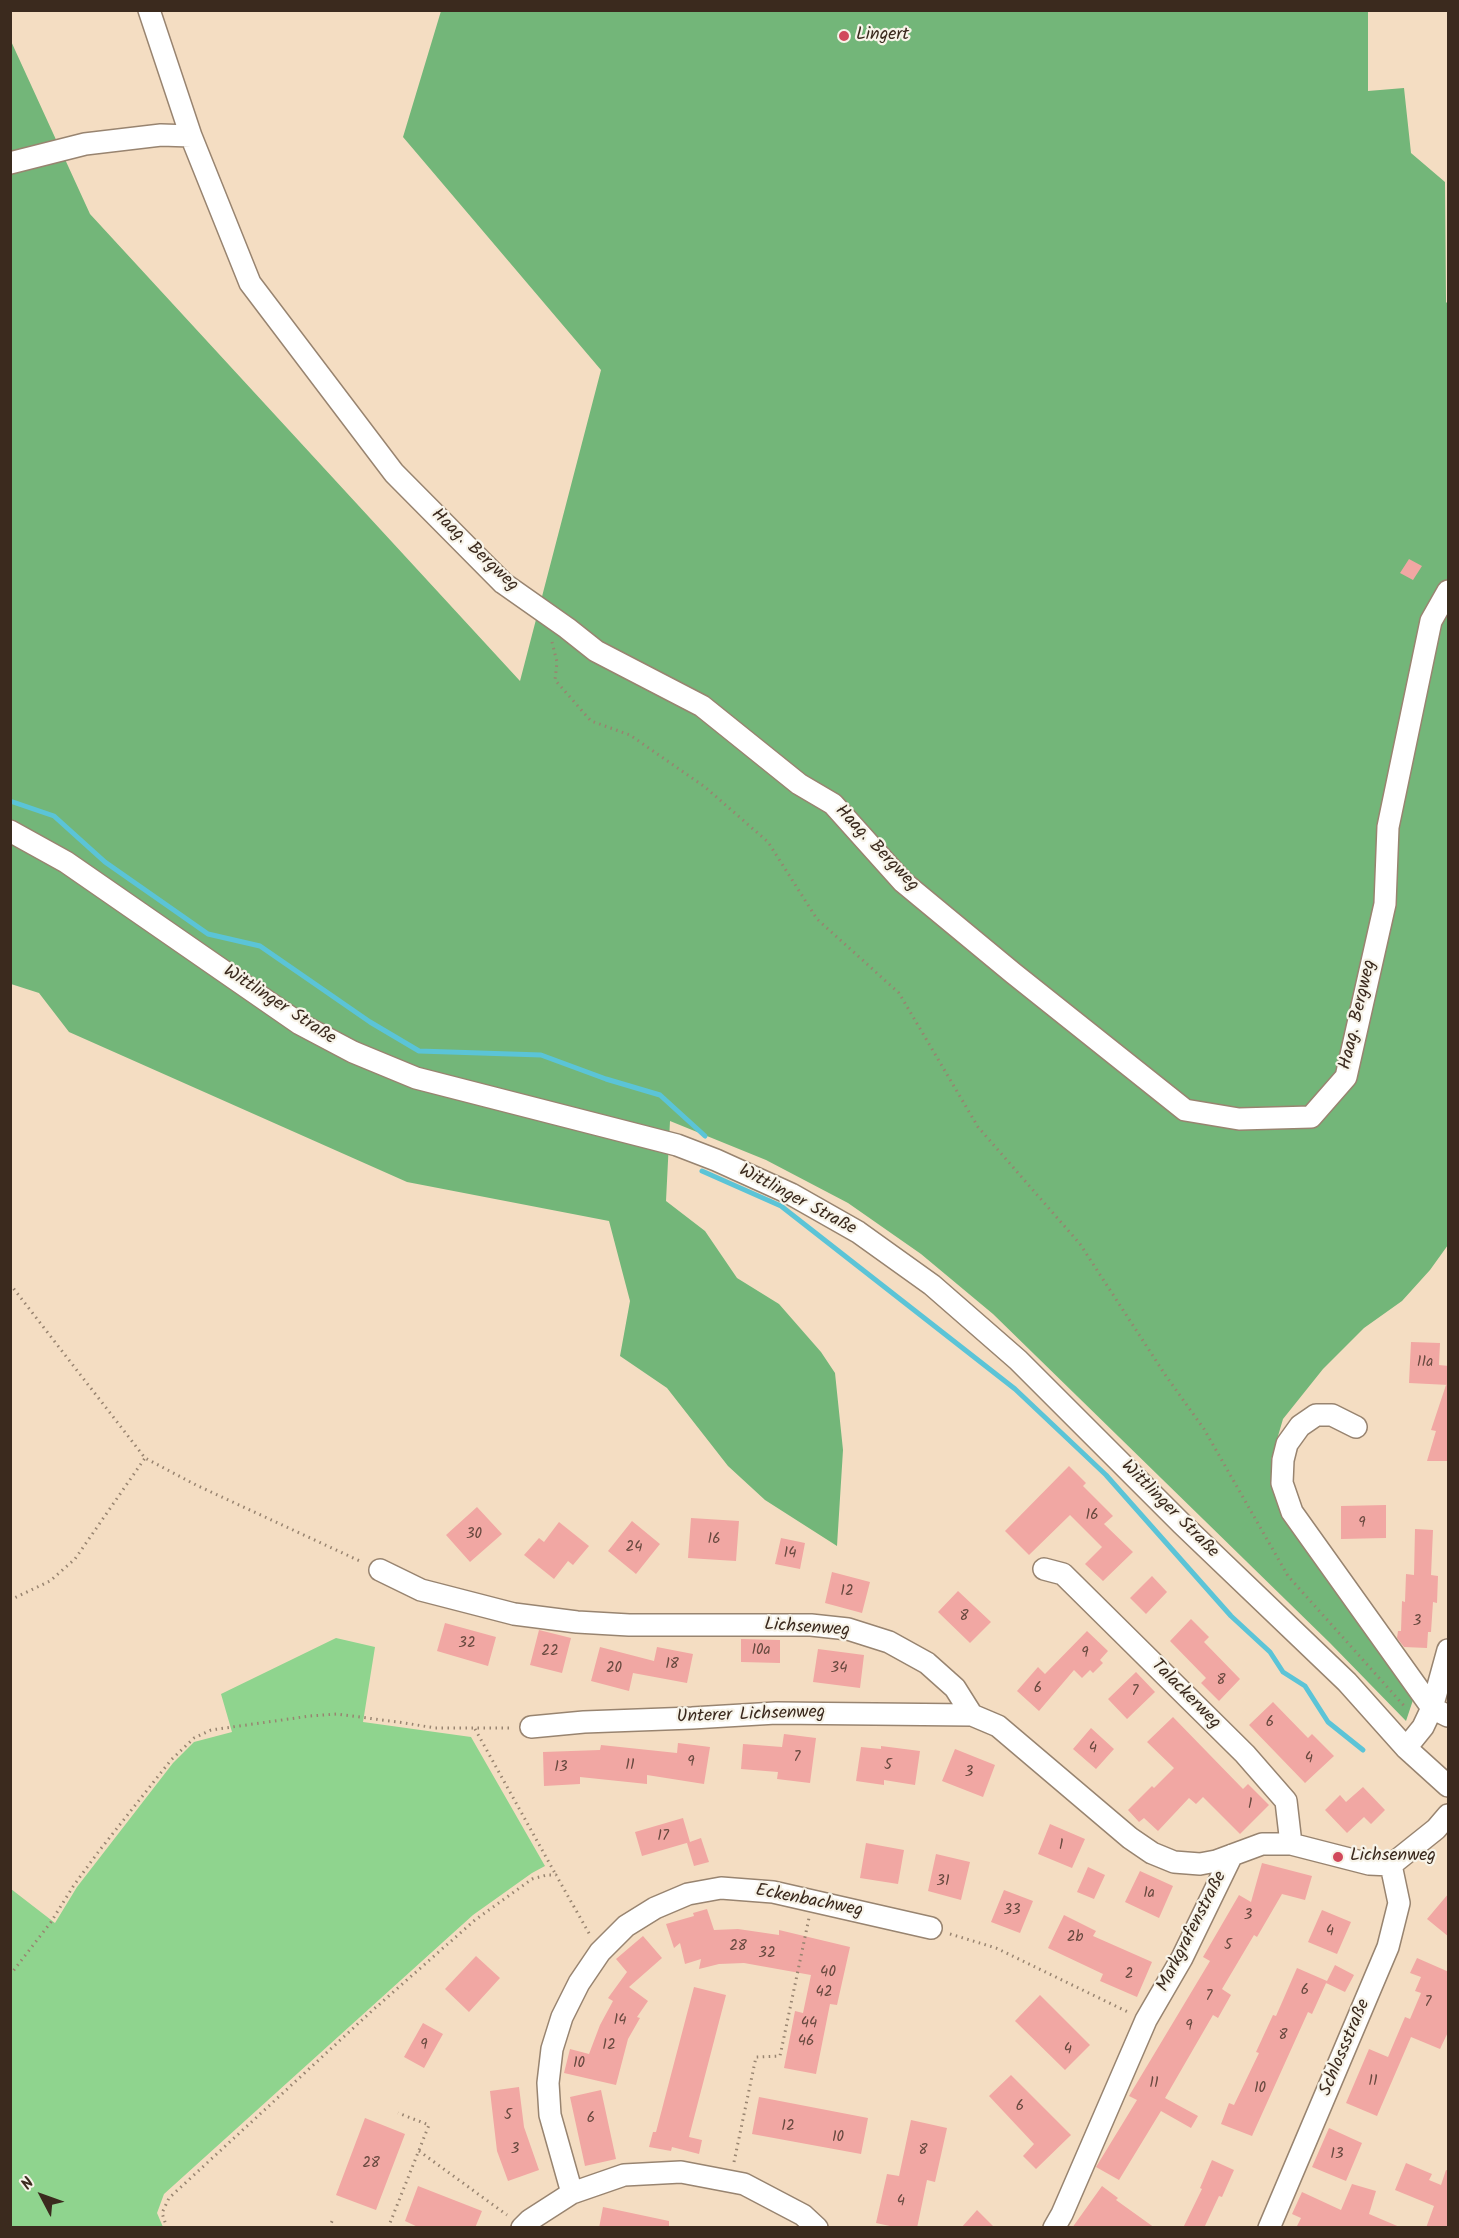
<!DOCTYPE html>
<html>
<head>
<meta charset="utf-8">
<style>
  body { margin:0 }
  #map { position:relative; width:1459px; height:2238px; overflow:hidden; background:#f4ddc2; font-family:Kalam,sans-serif }
  canvas { display:block }
  .frame { position:absolute; inset:0; border:12px solid #3b2a1e; pointer-events:none }
  .north { position:absolute; left:12px; top:2166px; width:60px; height:60px; -webkit-text-stroke:4px #f7f3e8; paint-order:stroke; rotate:311deg; font-size:16px; font-weight:700; line-height:24px; text-align:center; color:#3b2a1e }
  .north::after { content:''; display:block; margin:auto; width:21px; height:27px; background:#3b2a1e; clip-path:polygon(50% 0,100% 100%,50% 72%,0 100%) }
</style>
</head>
<body>
<div id="map">
<canvas width="1459" height="2238"></canvas>
<div class="frame"></div>
<div class="north">N</div>
</div>
<script>
const c = document.querySelector('canvas').getContext('2d');
c.lineJoin = 'round';
function fillPath(path, color) {
  c.fillStyle = color;
  c.fill(path, 'evenodd');
}
function shape(rows) {
  const path = new Path2D();
  for (const r of rows) {
    path.moveTo(r[0], r[1]);
    for (let i = 2; i < r.length; i += 2) path.lineTo(r[i], r[i + 1]);
  }
  return path;
}
function stroke(path, color, width, dash) {
  c.strokeStyle = color;
  c.lineWidth = width;
  c.lineCap = dash ? 'butt' : 'round';
  c.setLineDash(dash || []);
  c.stroke(path);
}
function label(font, color, halo, rows, align = 'center') {
  c.font = font + ' Kalam,sans-serif';
  c.lineWidth = 4.5;
  c.setLineDash([]);
  c.textBaseline = 'middle';
  c.strokeStyle = halo;
  c.fillStyle = color;
  for (const [text, x, y, turn = 0] of rows) {
    c.save();
    c.translate(x, y);
    c.rotate((+turn || 0) * Math.PI / 180);
    c.textAlign = isNaN(turn) ? turn : align;
    if (halo) c.strokeText(text, 0, 0);
    c.fillText(text, 0, 0);
    c.restore();
  }
}
const green = shape([
  [336,1638,375,1647,363,1722,471,1737,545,1866,532,1873,473,1915,164,2194,157,2213,163,2227,11,2227,11,1889,55,1923,77,1887,173,1763,194,1742,232,1732,221,1694]
]);
const forest = shape([
  [441,11,1368,11,1368,91,1404,88,1411,153,1445,182,1446,302,1448,304,1448,1245,1430,1270,1402,1301,1364,1328,1323,1369,1283,1419,1271,1460,1277,1504,1326,1573,1415,1694,1406,1721,1330,1643,993,1314,921,1254,848,1203,766,1160,670,1121,666,1201,705,1231,737,1278,779,1304,821,1352,835,1373,843,1450,837,1546,765,1500,728,1466,667,1388,620,1356,630,1301,609,1221,407,1182,69,1032,39,993,11,984,10,39,90,214,520,681,601,370,403,137]
]);
const stream = shape([
  [10,801,54,816,105,862,208,934,260,946,370,1022,419,1051,541,1055,606,1079,660,1095,705,1136],
  [702,1171,781,1206,1015,1389,1106,1475,1231,1616,1270,1652,1283,1672,1305,1686,1328,1722,1363,1750]
]);
const building = shape([
  [1409,559,1422,566,1413,580,1400,573],
  [1411,1342,1440,1343,1439,1365,1449,1366,1449,1385,1409,1383],
  [1446,1385,1449,1386,1449,1461,1427,1461,1436,1431,1431,1430],
  [1069,1466,1086,1483,1083,1486,1113,1516,1104,1524,1133,1552,1103,1581,1085,1564,1102,1547,1070,1515,1029,1555,1005,1531],
  [1386,1505,1386,1538,1341,1539,1341,1506],
  [477,1507,502,1534,470,1562,446,1535],
  [691,1518,739,1521,736,1561,688,1558],
  [632,1521,660,1544,636,1574,608,1551],
  [559,1522,589,1546,573,1565,568,1561,554,1579,524,1555,539,1538,544,1542],
  [1415,1529,1433,1530,1431,1575,1438,1576,1437,1603,1433,1602,1431,1632,1428,1632,1427,1648,1404,1647,1397,1638,1398,1631,1401,1631,1402,1601,1405,1602,1406,1574,1414,1575],
  [781,1538,805,1543,800,1569,775,1564],
  [832,1572,870,1582,862,1613,825,1603],
  [1152,1576,1167,1592,1146,1614,1130,1598],
  [958,1591,991,1622,970,1643,938,1612],
  [1191,1619,1209,1637,1204,1642,1240,1679,1219,1701,1201,1683,1206,1678,1170,1641],
  [445,1623,496,1637,488,1666,437,1651],
  [539,1630,571,1638,562,1673,530,1665],
  [1087,1631,1108,1651,1100,1660,1103,1663,1093,1673,1090,1670,1082,1678,1074,1670,1039,1711,1017,1691,1038,1667,1045,1674],
  [741,1639,780,1640,780,1663,741,1662],
  [600,1647,654,1661,657,1647,693,1654,687,1683,633,1673,629,1691,591,1681],
  [818,1649,864,1655,860,1688,813,1682],
  [1136,1672,1155,1692,1127,1719,1108,1699],
  [1273,1702,1308,1738,1312,1734,1334,1756,1305,1783,1249,1725],
  [1173,1717,1243,1789,1248,1784,1269,1805,1240,1834,1203,1797,1196,1804,1189,1798,1158,1831,1144,1818,1139,1822,1128,1810,1152,1786,1154,1788,1174,1768,1147,1742],
  [1091,1728,1114,1749,1096,1769,1073,1749],
  [784,1734,816,1738,810,1783,777,1779,778,1772,741,1769,743,1744,782,1747],
  [678,1743,710,1747,704,1784,647,1775,647,1784,580,1777,580,1784,544,1786,543,1752,600,1750,601,1745,677,1753],
  [881,1746,920,1751,915,1785,884,1780,884,1785,856,1781,861,1747,881,1749],
  [955,1749,995,1765,983,1797,942,1781],
  [1363,1787,1385,1810,1371,1824,1364,1817,1347,1833,1325,1810,1340,1795,1346,1802],
  [683,1818,690,1842,642,1856,635,1832],
  [1050,1824,1085,1839,1072,1868,1038,1854],
  [701,1838,709,1862,694,1866,687,1843],
  [866,1843,904,1850,898,1884,860,1878],
  [936,1854,970,1862,961,1900,928,1891],
  [1262,1863,1312,1876,1305,1900,1282,1894,1257,1937,1254,1935,1222,1989,1231,1995,1218,2018,1213,2015,1165,2098,1198,2116,1191,2128,1161,2111,1119,2180,1096,2167,1137,2100,1129,2096,1210,1961,1203,1957,1239,1895,1251,1902],
  [1088,1867,1105,1875,1094,1899,1077,1892],
  [1140,1871,1173,1886,1159,1918,1125,1902],
  [1004,1890,1033,1901,1020,1933,991,1922],
  [1449,1893,1449,1937,1427,1919],
  [707,1909,714,1930,738,1929,779,1935,779,1930,850,1947,837,2005,830,2004,816,2074,784,2068,795,2011,803,2013,811,1975,744,1963,719,1964,699,1969,701,1959,685,1964,680,1943,674,1948,666,1924,694,1916,693,1913],
  [1322,1910,1351,1922,1337,1954,1308,1942],
  [1064,1915,1096,1931,1093,1936,1152,1962,1137,1997,1100,1981,1103,1974,1048,1948],
  [643,1936,662,1958,629,1987,648,2001,637,2017,640,2018,628,2039,616,2085,564,2073,570,2049,589,2054,600,2025,613,2001,608,1998,627,1972,616,1959],
  [476,1956,500,1978,469,2012,445,1989],
  [1417,1958,1449,1972,1449,2030,1440,2049,1411,2037,1377,2116,1346,2103,1369,2049,1388,2057,1405,2017,1410,2019,1421,1993,1415,1991,1421,1977,1410,1973],
  [1335,1965,1354,1975,1345,1992,1326,1983],
  [1297,1968,1327,1981,1312,2014,1308,2012,1252,2136,1221,2124,1229,2103,1234,2105,1259,2053,1256,2052,1273,2015,1276,2016],
  [694,1987,726,1995,689,2137,702,2140,699,2154,672,2147,671,2151,649,2147,653,2132,656,2132],
  [1040,1995,1090,2045,1065,2070,1015,2021],
  [423,2023,443,2034,424,2068,404,2057],
  [1011,2075,1071,2135,1036,2169,1023,2156,1034,2144,989,2096],
  [519,2087,524,2127,539,2170,508,2181,497,2151,490,2091],
  [601,2090,616,2159,585,2166,570,2097],
  [759,2097,868,2118,861,2154,752,2134],
  [365,2118,405,2134,376,2210,336,2195],
  [911,2120,947,2128,935,2182,927,2180,917,2228,899,2228,876,2223,887,2174,899,2176],
  [1329,2128,1362,2143,1346,2181,1312,2167],
  [1212,2160,1234,2170,1222,2197,1219,2196,1204,2228,1183,2228,1202,2189,1200,2188],
  [1406,2163,1432,2174,1429,2180,1441,2185,1446,2170,1449,2171,1449,2228,1426,2228,1434,2206,1395,2190],
  [1352,2184,1376,2191,1369,2214,1402,2228,1296,2228,1301,2218,1292,2214,1302,2192,1341,2210],
  [418,2186,482,2211,475,2228,420,2228,405,2221],
  [1102,2186,1118,2198,1116,2200,1155,2228,1072,2228],
  [603,2207,669,2221,669,2228,599,2228],
  [977,2210,995,2228,961,2228]
]);
const path = shape([
  [552,642,557,662,555,680,591,721,630,735,705,787,768,842,817,919,899,993,978,1127,1080,1244,1166,1376,1204,1429,1288,1576,1406,1708],
  [10,1284,145,1458,196,1485,362,1562],
  [10,1600,50,1581,75,1559,145,1458],
  [475,1729,556,1875],
  [950,1934,996,1948,1130,2013],
  [10,1975,51,1922,74,1885,99,1851,171,1760,194,1738,211,1730,310,1716,337,1714,405,1723,435,1728,512,1728],
  [419,2151,507,2215],
  [734,2162,756,2057,780,2056,809,1918],
  [167,2228,162,2213,169,2198,374,2009,475,1920,532,1879,547,1875,556,1875,590,1935],
  [329,2228,333,2219],
  [388,2228,429,2125,398,2113]
]);
const minor = shape([
  [149,10,191,136,250,283,394,473,503,583,567,628,596,651,702,706,799,784,833,804,903,882,1013,973,1185,1110,1239,1119,1311,1117,1346,1077,1385,904,1388,827,1431,621,1448,591],
  [10,163,85,144,161,135,191,136],
  [10,831,66,862,300,1024,353,1052,416,1078,677,1145,716,1160,791,1194,858,1232,932,1285,1018,1360,1182,1524,1347,1682,1406,1748,1448,1786],
  [1356,1427,1332,1415,1316,1415,1300,1426,1287,1444,1283,1460,1282,1483,1292,1512,1432,1708,1448,1716],
  [1044,1569,1063,1574,1245,1754,1286,1801,1291,1844],
  [380,1570,421,1590,514,1614,577,1622,629,1625,811,1625,848,1629,889,1642,927,1663,955,1688,972,1715,998,1726,1130,1838,1152,1853,1174,1862,1200,1864,1216,1861,1262,1844,1291,1844,1369,1864,1391,1865,1436,1829,1448,1815],
  [531,1727,584,1722,692,1718,776,1713,972,1715],
  [1406,1748,1423,1727,1432,1708,1448,1650],
  [572,2193,550,2115,548,2083,552,2049,562,2017,579,1983,600,1952,626,1926,655,1908,688,1894,721,1888,773,1892,931,1928],
  [522,2228,530,2220,572,2193,624,2175,681,2172,744,2184,803,2215,817,2228],
  [1054,2228,1062,2214,1146,2020,1182,1958,1232,1855],
  [1269,2228,1388,1947,1399,1903,1391,1865]
]);
const markers = [
  [844,36,6,"#d1495b"],
  [1338,1857,6,"#d1495b"]
];
const numberNames = [
  ["11a",1425,1363],
  ["16",1092,1516],
  ["9",1362,1524],
  ["30",474,1535],
  ["16",714,1540],
  ["24",634,1548],
  ["14",790,1554],
  ["12",847,1592],
  ["8",964,1617],
  ["3",1417,1622],
  ["32",467,1644],
  ["10a",761,1651],
  ["22",550,1652],
  ["9",1085,1654],
  ["18",672,1665],
  ["20",614,1669],
  ["34",839,1669],
  ["8",1221,1681],
  ["6",1038,1689],
  ["7",1135,1692],
  ["6",1270,1723],
  ["4",1093,1749],
  ["7",797,1758],
  ["4",1309,1759],
  ["9",691,1763],
  ["11",630,1766],
  ["5",888,1766],
  ["13",561,1768],
  ["3",969,1773],
  ["1",1250,1805],
  ["17",663,1837],
  ["1",1061,1846],
  ["31",943,1882],
  ["1a",1149,1894],
  ["33",1012,1911],
  ["3",1248,1916],
  ["4",1330,1932],
  ["2b",1075,1938],
  ["5",1228,1946],
  ["28",738,1947],
  ["32",767,1954],
  ["40",828,1973],
  ["2",1129,1975],
  ["6",1305,1991],
  ["42",824,1993],
  ["7",1209,1997],
  ["7",1428,2003],
  ["14",620,2021],
  ["44",809,2024],
  ["9",1189,2027],
  ["8",1283,2036],
  ["46",806,2042],
  ["9",424,2046],
  ["12",609,2046],
  ["4",1068,2050],
  ["10",579,2064],
  ["11",1373,2082],
  ["11",1154,2084],
  ["10",1260,2089],
  ["6",1020,2107],
  ["5",508,2116],
  ["6",591,2119],
  ["12",788,2127],
  ["10",838,2138],
  ["3",515,2150],
  ["8",923,2151],
  ["13",1337,2155],
  ["28",371,2164],
  ["4",901,2202]
];
const poiNames = [
  ["Lingert",856,36],
  ["Lichsenweg",1350,1857]
];
const streetNames = [
  ["Haag. Bergweg",474,551,43],
  ["Haag. Bergweg",876,849,46],
  ["Wittlinger Straße",279,1006,33],
  ["Haag. Bergweg",1359,1015,-77],
  ["Wittlinger Straße",797,1201,28],
  ["Wittlinger Straße",1169,1510,45],
  ["Lichsenweg",807,1629,4],
  ["Talackerweg",1185,1695,45],
  ["Unterer Lichsenweg",751,1716,-2],
  ["Eckenbachweg",809,1902,11],
  ["Markgrafenstraße",1193,1932,-63],
  ["Schlossstraße",1346,2048,-67]
];
fillPath(green, '#8fd48e');
fillPath(forest, '#73b679');
stroke(stream, '#5bc4d7', 5);
fillPath(building, '#f1a7a3');
stroke(minor, '#988470', 24);
stroke(path, '#988470', 3, [1.5, 4.5]);
stroke(minor, '#fff', 21);
for (const [x, y, r, color] of markers) {
  const dot = new Path2D();
  dot.arc(x, y, r, 0, 2 * Math.PI);
  c.fillStyle = color;
  c.fill(dot);
  stroke(dot, '#f7f3e8', 2);
}
label('15px', '#68493f', null, numberNames);
label('18px', '#3b2a1e', '#f7f3e8', poiNames, 'left');
label('18px', '#3b2a1e', '#f7f3e8', streetNames);
</script>
</body>
</html>
